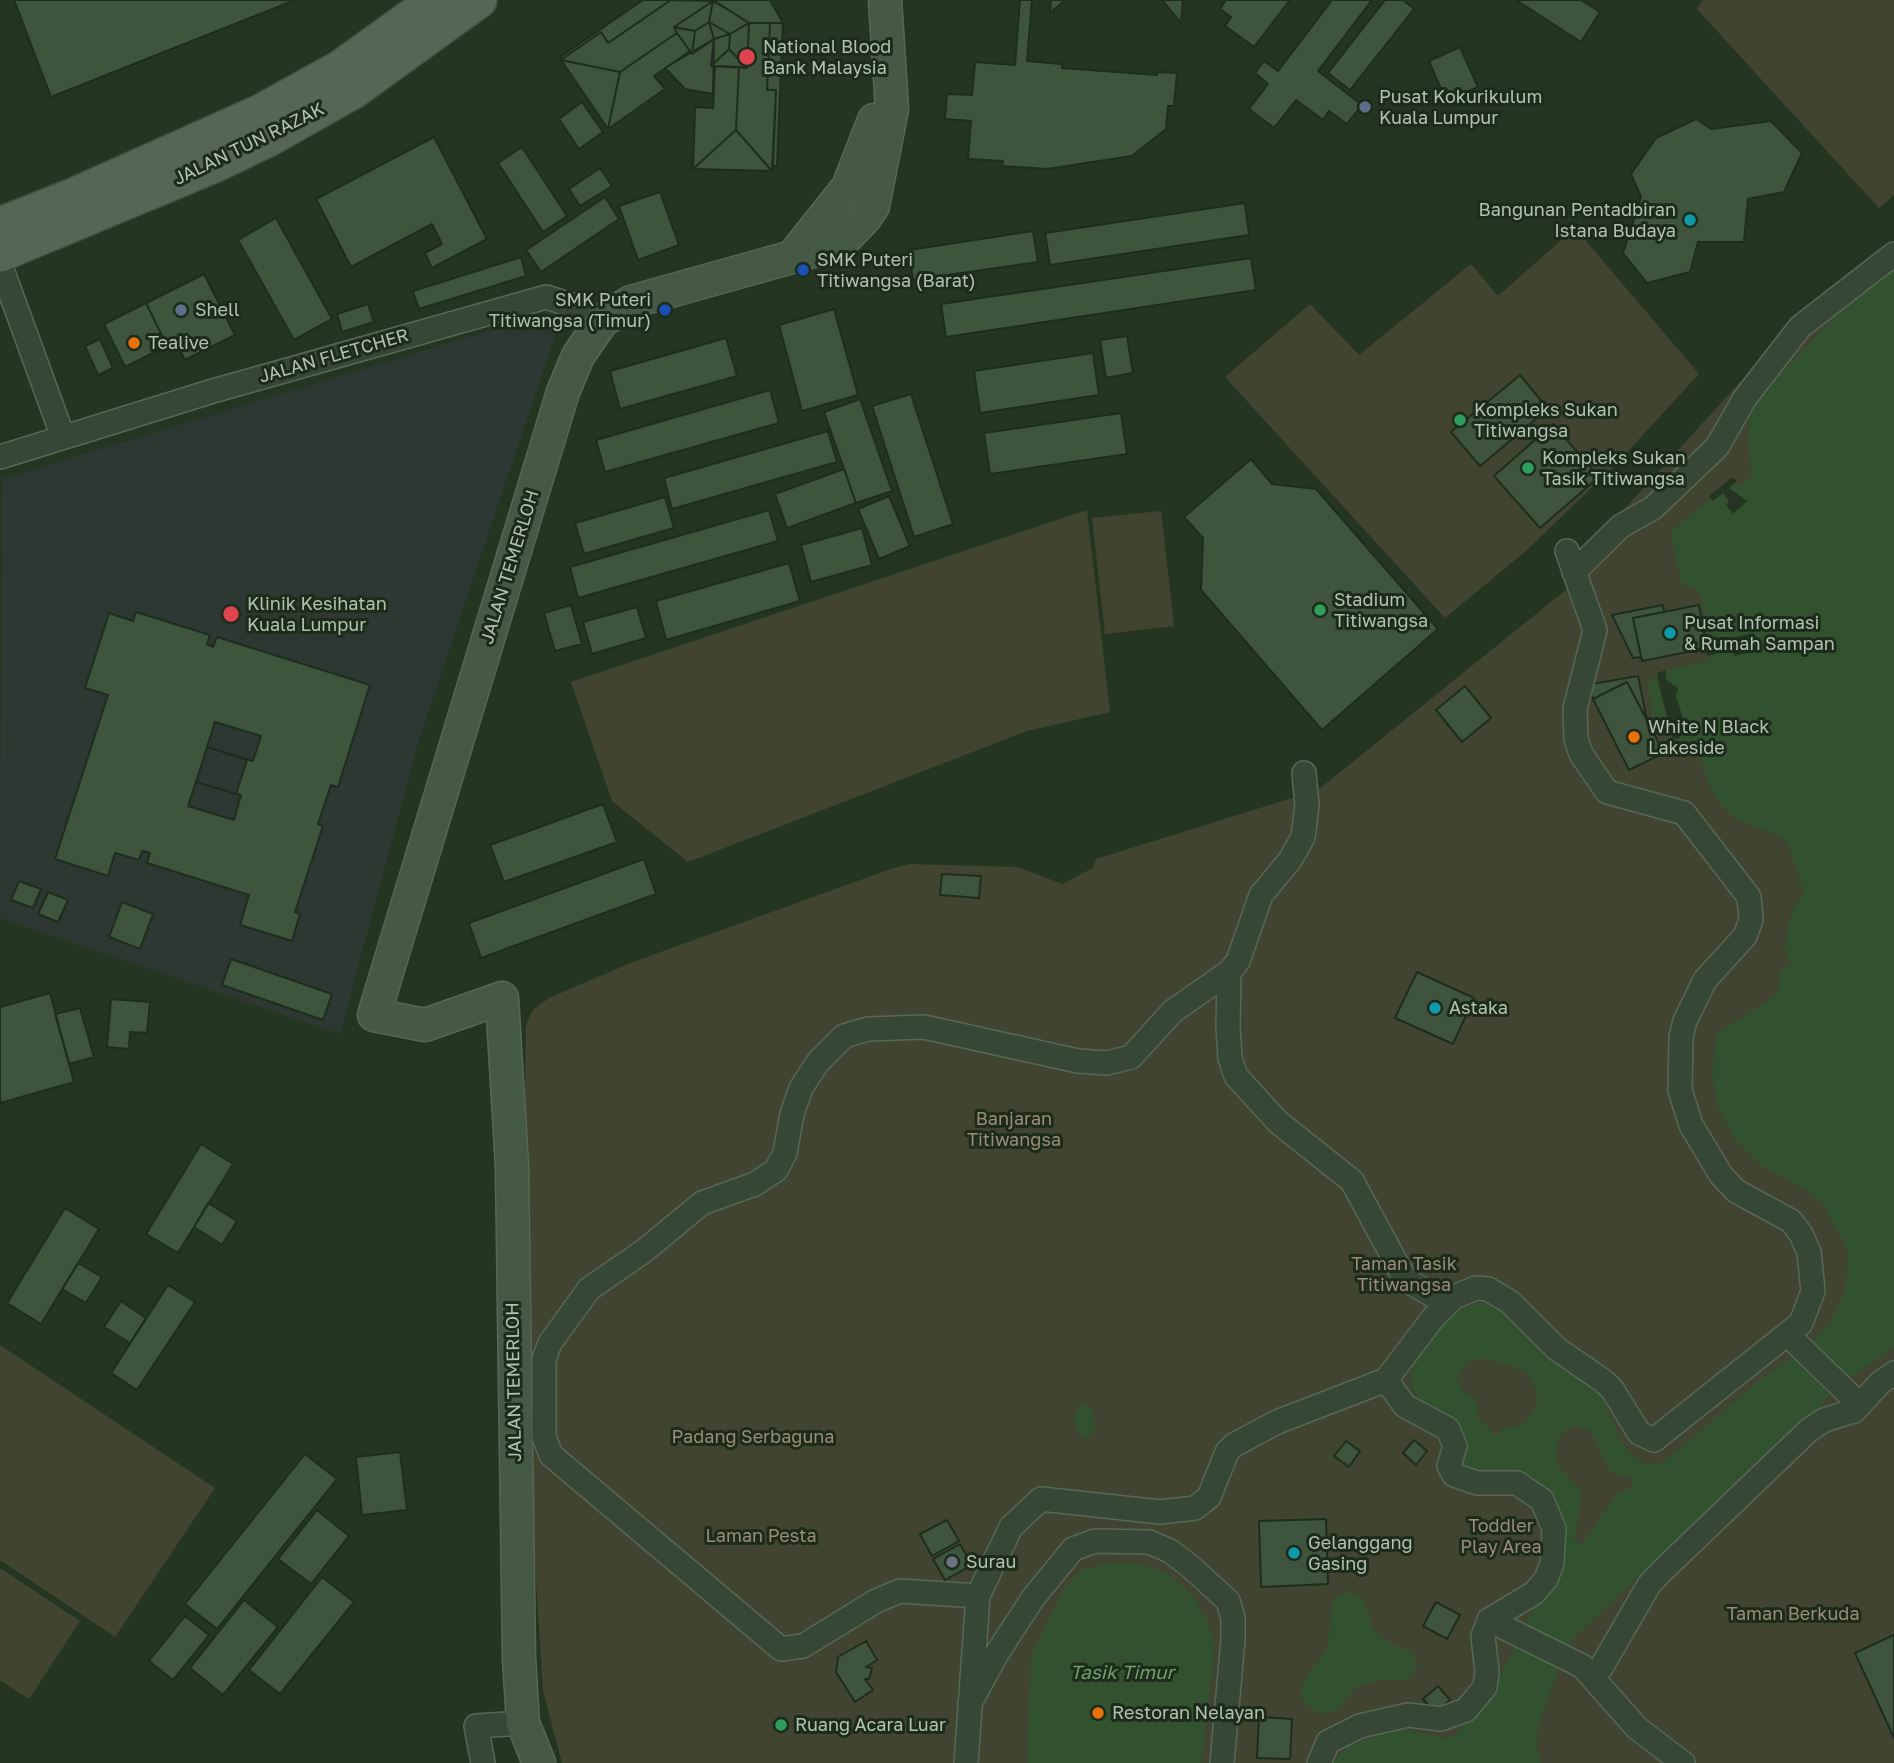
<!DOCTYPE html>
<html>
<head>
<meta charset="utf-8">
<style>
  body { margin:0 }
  canvas { display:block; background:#243622 }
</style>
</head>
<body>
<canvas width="1894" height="1763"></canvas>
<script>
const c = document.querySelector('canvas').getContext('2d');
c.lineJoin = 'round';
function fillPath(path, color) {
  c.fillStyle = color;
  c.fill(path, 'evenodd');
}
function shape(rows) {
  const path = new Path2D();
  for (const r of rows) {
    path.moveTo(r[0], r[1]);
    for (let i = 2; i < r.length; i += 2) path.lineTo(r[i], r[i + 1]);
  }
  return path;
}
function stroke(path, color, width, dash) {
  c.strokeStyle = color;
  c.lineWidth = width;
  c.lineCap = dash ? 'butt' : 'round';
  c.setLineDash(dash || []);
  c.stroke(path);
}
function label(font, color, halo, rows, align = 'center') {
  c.font = font + ' "Golos Text",sans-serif';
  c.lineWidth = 6;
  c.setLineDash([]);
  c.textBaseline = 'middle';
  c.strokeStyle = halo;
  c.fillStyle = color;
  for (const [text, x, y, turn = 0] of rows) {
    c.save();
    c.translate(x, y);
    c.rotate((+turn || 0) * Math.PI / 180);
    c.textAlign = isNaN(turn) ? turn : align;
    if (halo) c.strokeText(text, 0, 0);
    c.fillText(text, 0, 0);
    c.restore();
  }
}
const medical = shape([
  [564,308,418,743,340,1034,0,918,2,479]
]);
const green = shape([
  [1703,0,1894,0,1894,195,1879,208,1697,9],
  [1575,228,1699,374,1617,463,1527,550,1445,618,1225,377,1310,304,1359,355,1471,264,1498,296],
  [1894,243,1894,1763,562,1763,543,1690,535,1566,525,1104,526,1025,533,1010,549,998,633,962,891,869,910,864,1018,867,1062,884,1093,868,1096,859,1318,790,1577,581,1579,559,1792,325],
  [1087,510,1110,712,1027,731,688,862,612,801,571,682],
  [1161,511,1174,626,1105,634,1092,518],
  [0,1345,215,1488,115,1637,0,1560],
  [0,1568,80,1621,29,1699,0,1680]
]);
const water = shape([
  [1894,269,1894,1347,1844,1382,1808,1346,1830,1323,1845,1291,1848,1255,1842,1238,1823,1205,1808,1191,1762,1166,1735,1139,1717,1105,1712,1072,1717,1034,1775,996,1780,984,1781,970,1792,964,1784,949,1792,912,1803,893,1797,868,1787,843,1779,836,1735,818,1723,806,1712,792,1698,752,1692,746,1661,734,1652,715,1648,683,1670,669,1709,661,1702,597,1695,588,1681,583,1670,532,1732,481,1738,487,1751,478,1748,418,1755,400,1833,319],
  [1480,1302,1504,1313,1599,1391,1623,1444,1636,1459,1646,1464,1664,1462,1760,1380,1799,1352,1835,1388,1812,1416,1572,1639,1564,1652,1523,1627,1554,1575,1549,1497,1536,1480,1525,1473,1467,1473,1413,1390,1412,1367,1430,1337,1453,1314],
  [1483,1358,1522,1369,1532,1380,1537,1393,1536,1407,1522,1425,1503,1429,1497,1436,1478,1418,1477,1400,1463,1391,1457,1378,1468,1362],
  [1575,1425,1591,1431,1609,1470,1614,1474,1631,1477,1633,1483,1630,1489,1617,1494,1584,1542,1580,1544,1575,1540,1582,1492,1558,1467,1555,1453,1562,1432],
  [1082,1402,1092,1409,1096,1428,1094,1433,1083,1439,1076,1430,1074,1415],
  [1109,1563,1142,1564,1168,1574,1192,1594,1207,1621,1215,1645,1201,1763,1027,1763,1031,1657,1065,1587,1082,1570],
  [1345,1593,1353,1593,1363,1598,1373,1628,1388,1642,1413,1653,1417,1664,1412,1676,1405,1680,1384,1680,1364,1684,1355,1689,1338,1710,1324,1714,1307,1706,1302,1696,1302,1685,1327,1649,1332,1605,1335,1599],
  [1517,1642,1561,1661,1538,1726,1537,1748,1541,1763,1333,1763,1346,1747,1394,1730,1410,1730,1448,1739,1454,1737,1493,1690]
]);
const pier = shape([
  [1732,477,1737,481,1729,488,1747,501,1733,514,1726,505,1729,501,1723,493,1713,501,1709,496],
  [1754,633,1758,651,1734,656,1733,650,1707,656,1705,648,1731,643,1731,638],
  [1666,670,1666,680,1678,688,1676,696,1686,728,1678,739,1672,737,1659,685,1657,673]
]);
const building = shape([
  [14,0,295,0,51,97,14,0],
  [643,0,671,0,608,43,601,32,562,59,560,57,643,0],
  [671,0,713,1,674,27,677,33,620,72,561,60,601,32,608,43,671,0],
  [770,0,783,23,749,23,713,0,770,0],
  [1020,0,1032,0,1027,61,1062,64,1062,68,1157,75,1158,72,1177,73,1174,106,1168,106,1166,129,1132,156,1047,169,1002,166,1003,161,968,159,971,121,945,119,947,94,972,95,975,62,1015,65,1020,0],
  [1051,0,1065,0,1050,13,1051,0],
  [1162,0,1183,0,1181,23,1162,0],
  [1226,0,1290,0,1254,47,1225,26,1231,17,1220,9,1226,0],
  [1332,0,1372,0,1318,71,1362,105,1347,124,1329,111,1323,120,1296,100,1274,128,1249,109,1268,84,1255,73,1264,61,1278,71,1332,0],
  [1385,0,1403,0,1414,9,1350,90,1328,73,1385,0],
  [1516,0,1581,0,1600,12,1581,42,1516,0],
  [713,1,730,11,749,23,730,34,709,22,713,1],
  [713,1,709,22,695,31,674,27,713,1],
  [709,22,730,34,714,39,709,22],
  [709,22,714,39,692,54,695,31,709,22],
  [749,23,747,68,729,49,730,34,749,23],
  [749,23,770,23,767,90,776,90,772,171,736,130,739,67,747,68,749,23],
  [770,23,783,23,777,166,773,166,776,90,767,90,770,23],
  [674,27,695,31,692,54,677,33,674,27],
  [677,33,690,51,654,76,665,89,608,129,620,72,677,33],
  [730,34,729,49,711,66,714,39,730,34],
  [714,39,713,94,685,89,665,68,714,39],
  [1460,47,1478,87,1446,101,1429,61,1460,47],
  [729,49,747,68,711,66,729,49],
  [561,60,620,72,608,129,561,60],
  [715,66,739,67,736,130,693,169,695,107,713,108,715,66],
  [582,102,603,132,579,149,559,119,582,102],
  [1696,119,1711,129,1771,121,1802,153,1784,192,1748,199,1744,242,1698,242,1690,272,1647,283,1623,253,1641,197,1631,174,1656,138,1696,119],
  [736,130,772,171,693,169,736,130],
  [434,137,487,239,432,268,425,253,442,244,432,224,351,267,316,199,434,137],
  [522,147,567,216,543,232,498,163,522,147],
  [600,168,612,186,580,206,569,189,600,168],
  [660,192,679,245,638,260,619,206,660,192],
  [605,197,619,219,541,272,526,250,605,197],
  [1245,203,1249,235,1050,265,1045,233,1245,203],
  [276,218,332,319,294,340,238,240,276,218],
  [1033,231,1038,262,913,280,909,250,1033,231],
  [521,257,526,276,419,309,413,291,521,257],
  [1251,258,1256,290,946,337,941,304,1251,258],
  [204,274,235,335,185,360,176,342,167,346,146,303,204,274],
  [146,303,167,346,125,367,104,324,146,303],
  [368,304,374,322,342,332,337,314,368,304],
  [834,309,858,395,802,411,779,325,834,309],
  [1127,336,1133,373,1106,378,1100,340,1127,336],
  [726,338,737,376,620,409,610,371,726,338],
  [100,339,113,368,98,375,85,346,100,339],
  [1093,353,1099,395,980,413,974,371,1093,353],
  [1520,375,1548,409,1480,466,1451,432,1520,375],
  [770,390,779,423,605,472,596,440,770,390],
  [911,394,953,524,914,537,872,406,911,394],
  [860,399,892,491,856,503,824,412,860,399],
  [1121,413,1127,454,990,474,984,433,1121,413],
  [1553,424,1599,477,1540,528,1494,476,1553,424],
  [828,431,837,462,672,509,664,478,828,431],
  [1251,459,1272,484,1316,489,1438,629,1322,730,1201,590,1203,538,1184,517,1251,459],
  [844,469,856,503,787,528,775,494,844,469],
  [889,496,910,546,879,559,858,509,889,496],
  [665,497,674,528,584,554,575,523,665,497],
  [769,510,778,541,578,598,570,567,769,510],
  [862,528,872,565,811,582,801,545,862,528],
  [789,563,800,601,666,640,656,601,789,563],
  [571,605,582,644,555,651,544,613,571,605],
  [1663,605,1664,612,1633,618,1641,657,1633,658,1612,615,1663,605],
  [1699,605,1707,648,1642,661,1633,618,1699,605],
  [637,607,646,638,592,654,583,622,637,607],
  [136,612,210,635,207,644,213,647,217,637,370,685,338,787,331,785,318,824,323,826,295,912,300,914,292,941,240,925,249,895,147,863,150,853,142,851,139,860,115,853,108,876,55,859,108,695,85,688,109,613,133,621,136,612],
  [1638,676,1647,720,1627,682,1593,699,1586,685,1638,676],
  [1627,682,1664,753,1629,770,1593,699,1627,682],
  [1465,686,1491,718,1462,742,1436,710,1465,686],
  [215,722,261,736,253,761,207,747,215,722],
  [207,747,247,760,236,794,196,782,207,747],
  [196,782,241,795,234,820,188,806,196,782],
  [603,804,617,842,504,882,490,845,603,804],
  [644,859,656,894,481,958,469,923,644,859],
  [942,874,981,876,979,898,940,895,942,874],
  [19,881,41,889,33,908,11,900,19,881],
  [48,892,68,900,58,922,38,914,48,892],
  [122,902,153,914,140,949,109,937,122,902],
  [231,959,332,994,323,1020,222,985,231,959],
  [1417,972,1474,998,1453,1044,1395,1018,1417,972],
  [50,993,74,1082,0,1103,0,1007,50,993],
  [111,999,150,1002,147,1033,130,1032,129,1049,107,1047,111,999],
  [80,1008,94,1057,69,1064,55,1014,80,1008],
  [201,1144,233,1164,178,1253,146,1234,201,1144],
  [208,1203,237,1221,222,1245,194,1227,208,1203],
  [65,1208,99,1229,41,1324,7,1303,65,1208],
  [78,1263,102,1277,86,1303,62,1289,78,1263],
  [168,1285,195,1302,137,1390,111,1373,168,1285],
  [121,1301,146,1318,130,1343,104,1327,121,1301],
  [1414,1440,1427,1451,1416,1465,1403,1453,1414,1440],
  [1346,1441,1360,1451,1349,1467,1334,1456,1346,1441],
  [400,1452,407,1510,362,1515,356,1457,400,1452],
  [305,1454,337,1479,217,1629,185,1604,305,1454],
  [317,1510,349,1536,311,1584,278,1559,317,1510],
  [1326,1519,1328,1584,1261,1587,1259,1521,1326,1519],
  [947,1520,959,1541,932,1556,920,1534,947,1520],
  [960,1544,972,1565,945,1580,933,1559,960,1544],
  [322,1577,354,1602,280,1694,249,1670,322,1577],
  [244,1600,278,1627,223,1695,190,1668,244,1600],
  [1436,1602,1460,1615,1447,1639,1423,1626,1436,1602],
  [185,1616,209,1635,173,1680,149,1661,185,1616],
  [1894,1635,1894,1738,1855,1653,1894,1635],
  [866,1641,877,1660,866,1667,872,1668,869,1679,865,1679,873,1690,855,1702,836,1672,838,1657,866,1641],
  [1438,1686,1450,1700,1436,1713,1423,1699,1438,1686],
  [1259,1717,1292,1719,1290,1759,1257,1758,1259,1717]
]);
const street = shape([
  [0,264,63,437],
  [0,457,213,391,546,297,574,306,602,321],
  [1574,572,1621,526,1653,508,1717,447,1745,398,1800,327,1894,254],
  [1304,773,1307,805,1303,837,1290,860,1261,895,1238,961,1229,972,1173,1011,1131,1057,1107,1063,1078,1061,924,1027,868,1029,844,1036,818,1062,801,1088,792,1114,785,1153,776,1170,755,1184,702,1203,644,1251,589,1289,550,1343,544,1359,544,1437,551,1455,781,1649,803,1646,876,1601,900,1591,978,1596,1011,1527,1041,1499,1160,1512,1195,1508,1209,1497,1227,1452,1234,1445,1277,1422,1386,1380,1433,1318,1454,1297,1476,1288,1488,1289,1510,1302,1557,1349,1602,1380,1612,1389,1639,1433,1654,1440,1801,1323,1813,1291,1809,1252,1801,1234,1791,1221,1736,1191,1721,1175,1691,1125,1680,1090,1681,1037,1685,1021,1705,980,1745,936,1751,920,1749,897,1684,813,1607,792,1581,754,1576,739,1575,709,1595,630,1567,551],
  [1229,972,1228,1027,1230,1058,1236,1076,1278,1122,1352,1181,1405,1279,1432,1295,1454,1297],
  [1788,1335,1860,1405],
  [1489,1620,1582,1666,1637,1728,1683,1763],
  [1595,1678,1649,1585,1662,1571,1808,1431,1824,1420,1854,1411,1880,1383,1894,1373],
  [970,1703,996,1655,1033,1598,1073,1549,1095,1541,1149,1542,1170,1551,1191,1567,1228,1601,1233,1618,1233,1639,1222,1763],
  [483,1763,476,1726,523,1723],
  [966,1763,978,1596],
  [1319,1763,1328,1742,1360,1726,1408,1715,1441,1719,1466,1710,1485,1687,1487,1672,1483,1636,1489,1620,1534,1593,1546,1579,1552,1563,1554,1529,1542,1500,1517,1483,1477,1483,1454,1475,1449,1466,1455,1446,1448,1429,1405,1406,1386,1380]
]);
const secondary = shape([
  [794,255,848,187,874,120],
  [539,1763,523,1723,519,1658,512,1167,502,998,425,1025,374,1015,563,392,578,356,602,321,631,302,817,250,843,241,865,218,873,206,892,109,885,0]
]);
const primary = shape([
  [0,225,71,197,261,112,342,67,435,0],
  [0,254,216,164,268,139,353,91,479,0]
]);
const markers = [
  [747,57,9,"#e0444e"],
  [1365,107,7,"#5c6f8a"],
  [1690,220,7,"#0f9aa8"],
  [803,270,7,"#1a4fb4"],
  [181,310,7,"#5c6f8a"],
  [665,310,7,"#1a4fb4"],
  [134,343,7,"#e8710a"],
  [1460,420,7,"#2e9e5b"],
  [1528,468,7,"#2e9e5b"],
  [1320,610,7,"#2e9e5b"],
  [231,614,9,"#e0444e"],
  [1670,633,7,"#0f9aa8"],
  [1634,737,7,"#e8710a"],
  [1435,1008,7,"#0f9aa8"],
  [1294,1553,7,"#0f9aa8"],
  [952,1562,7,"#6b7280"],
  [1098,1713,7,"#e8710a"],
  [781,1725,7,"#2e9e5b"]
];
const poiNames = [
  ["National Blood",763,47],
  ["Bank Malaysia",763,68],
  ["Pusat Kokurikulum",1379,97],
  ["Kuala Lumpur",1379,118],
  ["Bangunan Pentadbiran",1676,210,"right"],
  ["Istana Budaya",1676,231,"right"],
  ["SMK Puteri",817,260],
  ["Titiwangsa (Barat)",817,281],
  ["SMK Puteri",651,300,"right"],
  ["Titiwangsa (Timur)",651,321,"right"],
  ["Shell",195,310],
  ["Tealive",148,343],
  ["Kompleks Sukan",1474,410],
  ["Titiwangsa",1474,431],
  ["Kompleks Sukan",1542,458],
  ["Tasik Titiwangsa",1542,479],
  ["Stadium",1334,600],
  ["Titiwangsa",1334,621],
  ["Klinik Kesihatan",247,604],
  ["Kuala Lumpur",247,625],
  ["Pusat Informasi",1684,623],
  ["& Rumah Sampan",1684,644],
  ["White N Black",1648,727],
  ["Lakeside",1648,748],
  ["Astaka",1449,1008],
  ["Gelanggang",1308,1543],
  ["Gasing",1308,1564],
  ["Surau",966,1562],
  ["Restoran Nelayan",1112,1713],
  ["Ruang Acara Luar",795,1725]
];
const streetNames = [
  ["JALAN TUN RAZAK",249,144,-26],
  ["JALAN FLETCHER",334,356,-16],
  ["JALAN TEMERLOH",510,567,-73],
  ["JALAN TEMERLOH",514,1382,-91]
];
const parkNames = [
  ["Banjaran",1014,1119],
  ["Titiwangsa",1014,1140],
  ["Taman Tasik",1404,1264],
  ["Titiwangsa",1404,1285],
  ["Padang Serbaguna",753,1437],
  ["Toddler",1501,1526],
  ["Play Area",1501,1547],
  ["Laman Pesta",761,1536],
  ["Taman Berkuda",1793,1614]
];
const waterNames = [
  ["Tasik Timur",1122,1673]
];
fillPath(medical, '#2d3832');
fillPath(green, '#414431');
fillPath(water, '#32512f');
fillPath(pier, '#243622');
fillPath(building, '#3e543c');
stroke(building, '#1e2d1d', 2);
stroke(street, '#576756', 26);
stroke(secondary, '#576756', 35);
stroke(primary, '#40503f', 38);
stroke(street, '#374736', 23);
stroke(secondary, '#455944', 32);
stroke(primary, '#556754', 35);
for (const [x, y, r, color] of markers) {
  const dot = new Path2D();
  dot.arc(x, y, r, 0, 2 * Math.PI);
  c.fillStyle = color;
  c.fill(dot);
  stroke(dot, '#1d2b1b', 2.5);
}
label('18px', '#b1c3b0', '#1d2b1b', poiNames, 'left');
label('18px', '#b1c3b0', '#1d2b1b', streetNames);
label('18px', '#9c8d79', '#1d2b1b', parkNames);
label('italic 19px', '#719f6c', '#1d2b1b', waterNames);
</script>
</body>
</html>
